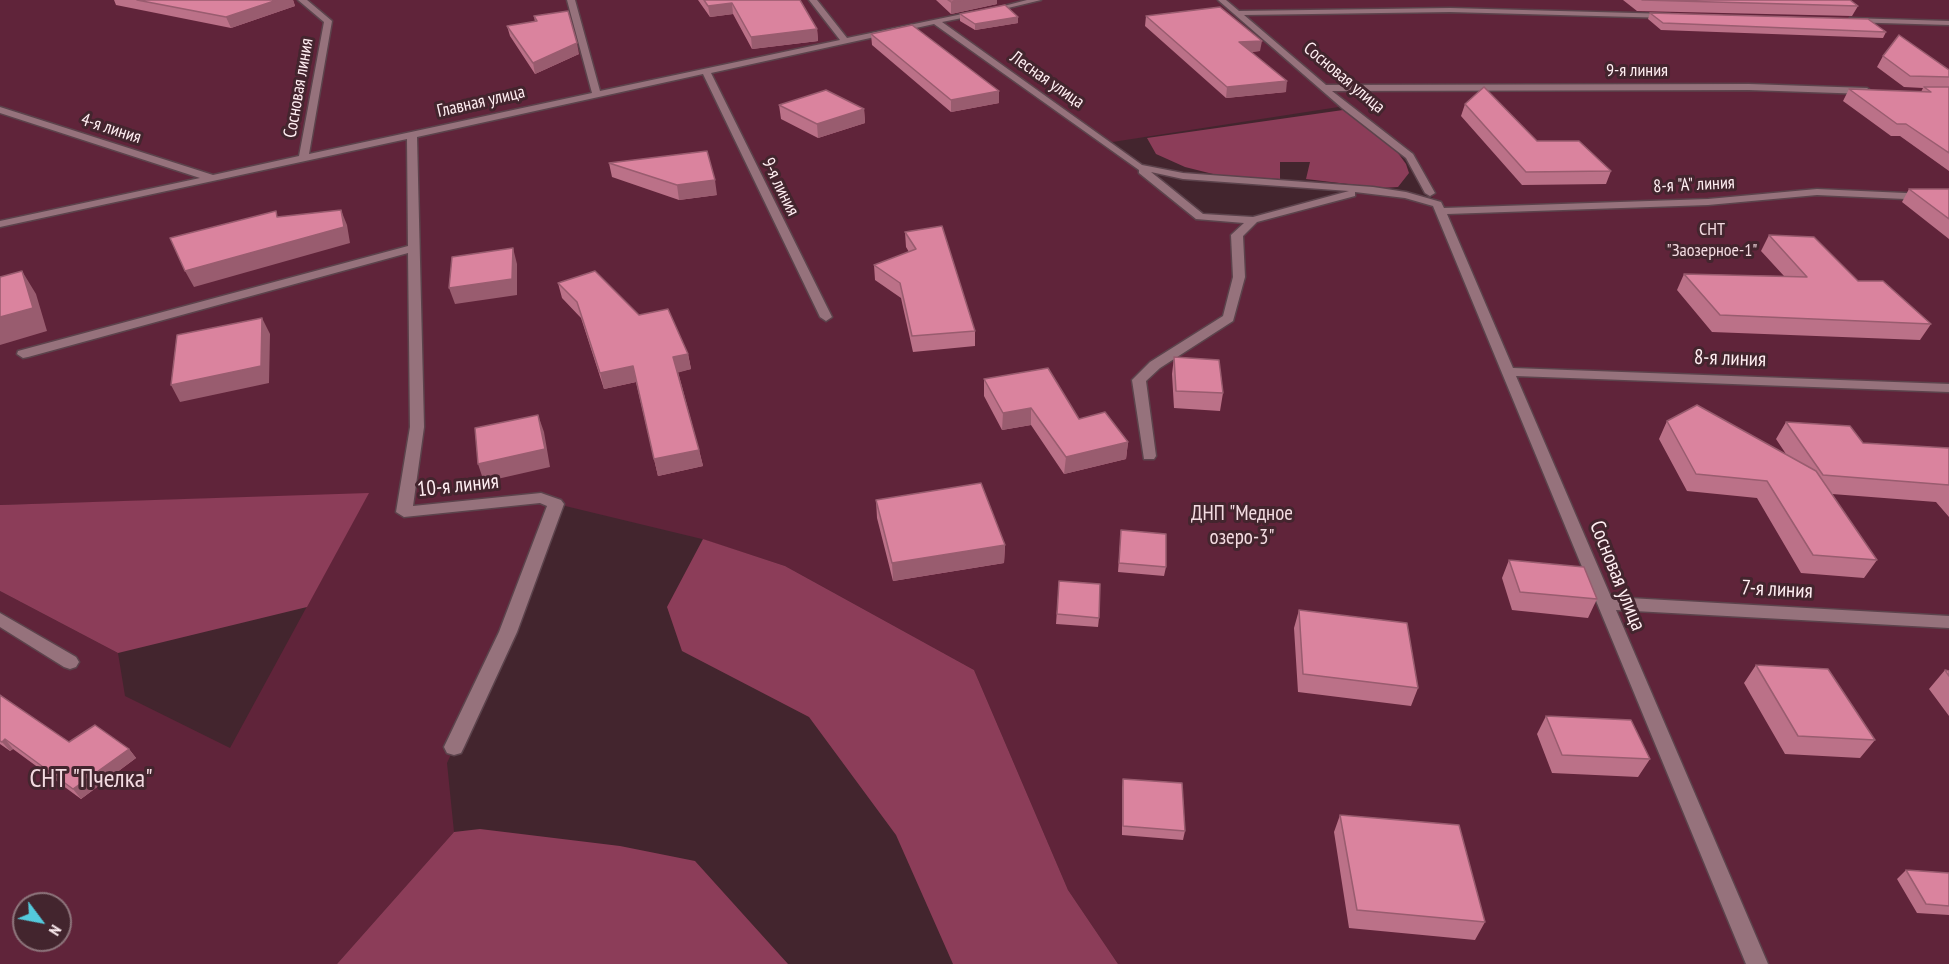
<!DOCTYPE html>
<html>
<head>
<meta charset="utf-8">
<style>
  body { margin:0 }
  #map { position:relative; width:1949px; height:964px; overflow:hidden; background:#43252e; font-family:"PT Sans Narrow",sans-serif }
  canvas { display:block }
  .north { position:absolute; left:12px; top:892px; width:60px; height:60px; box-sizing:border-box; background:#43252e; border:2px solid #8e757c; border-radius:50%; rotate:122deg; font-size:16px; font-weight:700; line-height:24px; text-align:center; color:#ffeef2 }
  .north::after { content:''; display:block; margin:auto; width:21px; height:27px; background:#54cadd; clip-path:polygon(50% 0,100% 100%,50% 72%,0 100%) }
</style>
</head>
<body>
<div id="map">
<canvas width="1949" height="964"></canvas>
<div class="north">N</div>
</div>
<script>
const c = document.querySelector('canvas').getContext('2d');
c.lineJoin = 'round';
function fillPath(path, color) {
  c.fillStyle = color;
  c.fill(path, 'evenodd');
}
function shape(rows) {
  const path = new Path2D();
  for (const r of rows) {
    path.moveTo(r[0], r[1]);
    for (let i = 2; i < r.length; i += 2) path.lineTo(r[i], r[i + 1]);
  }
  return path;
}
function stroke(path, color, width, dash) {
  c.strokeStyle = color;
  c.lineWidth = width;
  c.lineCap = dash ? 'butt' : 'round';
  c.setLineDash(dash || []);
  c.stroke(path);
}
function label(font, color, halo, rows, align = 'center') {
  c.font = font + ' "PT Sans Narrow",sans-serif';
  c.lineWidth = 6;
  c.setLineDash([]);
  c.textBaseline = 'middle';
  c.strokeStyle = halo;
  c.fillStyle = color;
  for (const [text, x, y, turn = 0] of rows) {
    c.save();
    c.translate(x, y);
    c.rotate((+turn || 0) * Math.PI / 180);
    c.textAlign = isNaN(turn) ? turn : align;
    if (halo) c.strokeText(text, 0, 0);
    c.fillText(text, 0, 0);
    c.restore();
  }
}
const green = shape([
  [0,0,1949,0,1949,964,1118,964,1068,890,974,670,785,566,702,539,557,504,506,636,447,763,454,832,337,964,0,964,0,591,118,653,125,696,230,748,368,494,0,505],
  [1345,106,1410,156,1436,204,1373,190,1253,220,1200,217,1106,143],
  [24,904,60,904,60,940,24,940]
]);
const forest = shape([
  [1343,110,1395,149,1406,164,1409,173,1398,187,1381,188,1306,179,1310,162,1280,162,1280,179,1225,177,1185,167,1156,154,1147,138],
  [369,493,307,607,118,653,0,591,0,505],
  [703,539,785,566,974,670,1068,890,1118,964,953,964,896,835,809,717,682,651,667,607],
  [480,829,620,846,695,861,788,964,337,964,454,832]
]);
const minor = shape([
  [298,0,307,0,332,21,309,154,592,93,567,0,575,0,600,91,840,40,809,0,817,0,847,38,972,12,972,16,942,22,1142,165,1183,173,1373,187,1406,192,1441,202,1444,208,1708,199,1817,189,1949,195,1949,201,1817,195,1708,205,1447,214,1513,368,1949,384,1949,392,1516,376,1611,597,1949,616,1949,628,1616,610,1768,964,1746,964,1433,206,1405,198,1355,192,1355,196,1257,222,1243,236,1245,277,1233,321,1160,368,1146,381,1156,456,1154,459,1144,459,1132,380,1150,362,1223,316,1233,277,1231,235,1244,223,1196,219,1139,173,1139,170,934,24,711,73,832,317,826,321,820,317,703,74,417,137,424,427,413,506,541,493,561,500,564,504,517,632,464,747,461,753,454,755,447,753,444,747,499,632,547,506,540,503,404,517,396,512,410,427,408,253,28,357,23,358,17,354,18,351,408,246,407,139,0,227,0,221,200,178,0,113,0,107,213,175,299,156,324,22,298,0],
  [1151,172,1183,179,1349,191,1253,217,1203,214,1151,172],
  [1027,0,1041,0,1004,9,1000,7,1027,0],
  [1218,0,1226,0,1239,11,1450,8,1670,14,1674,16,1670,18,1450,12,1244,15,1326,85,1749,84,1867,88,1871,91,1867,94,1749,90,1332,91,1413,154,1435,193,1430,196,1425,193,1406,158,1342,108,1218,0],
  [1850,18,1949,21,1949,25,1847,22,1850,18],
  [0,613,76,657,79,662,76,667,70,669,64,667,0,627,0,613]
]);
const wall = shape([
  [114,0,293,0,295,6,231,28,116,5],
  [698,0,800,0,817,29,818,41,752,49,733,14,710,17],
  [936,0,997,0,997,4,951,14],
  [1623,0,1850,0,1858,6,1852,16,1637,11],
  [1650,13,1886,32,1883,38,1661,30,1648,19],
  [960,14,1018,23,975,30,960,21],
  [534,16,579,54,535,74,510,36,507,26,535,22],
  [1146,16,1260,51,1251,52,1286,92,1226,98,1145,26],
  [871,34,999,91,999,103,951,112,872,45],
  [1883,56,1949,70,1949,171,1900,136,1891,136,1843,101,1849,89,1921,92,1923,88,1904,87,1877,67],
  [1465,104,1537,141,1611,171,1606,184,1522,185,1461,116],
  [779,105,864,109,865,123,818,138,781,119],
  [609,163,717,195,679,200,612,177],
  [1909,189,1949,189,1949,239,1902,202],
  [905,232,975,331,975,346,913,352,901,298,875,280,874,265,909,252,906,247],
  [1769,235,1858,281,1931,324,1920,340,1712,332,1677,290,1684,274,1784,276,1761,251],
  [558,283,639,315,688,354,691,369,678,372,699,450,703,466,658,476,636,382,604,389,581,318,562,298],
  [1174,357,1223,393,1220,411,1174,408,1172,374],
  [984,379,1079,419,1128,442,1126,459,1064,474,1031,425,1002,430,984,396],
  [1667,421,1786,454,1776,439,1786,422,1863,443,1949,448,1949,517,1936,502,1832,494,1877,560,1864,578,1801,573,1757,498,1687,491,1659,439],
  [876,500,1005,545,1004,563,893,581,877,518],
  [1121,530,1166,567,1164,576,1118,572],
  [1509,560,1597,599,1588,618,1512,610,1502,578],
  [1059,581,1099,618,1098,627,1056,624],
  [1299,610,1418,688,1411,706,1298,692,1294,628],
  [1756,665,1875,740,1860,758,1785,754,1744,683],
  [1945,670,1949,671,1949,716,1929,689],
  [0,695,69,742,129,749,136,758,81,799,13,749,10,751,0,744],
  [1546,716,1650,759,1638,777,1552,773,1537,734],
  [1123,779,1185,831,1183,840,1122,835,1122,788],
  [1340,815,1485,922,1475,940,1349,928,1334,832],
  [1906,870,1949,873,1949,915,1917,913,1897,879]
]);
const shadedWall = shape([
  [277,0,293,0,295,6,231,28,226,17],
  [963,0,997,0,997,4,951,14,951,2],
  [732,3,733,14,710,17,708,6],
  [1018,17,1018,23,975,30,975,24],
  [817,29,818,41,752,49,751,37],
  [1262,41,1260,51,1237,53,1239,42],
  [577,43,579,54,535,74,533,63],
  [1287,81,1286,92,1226,98,1227,87],
  [999,91,999,103,951,112,951,100],
  [864,109,865,123,818,138,817,124],
  [715,180,717,195,679,200,677,185],
  [341,210,347,225,350,243,194,287,185,271],
  [513,248,517,264,517,295,455,304,449,288],
  [22,271,36,294,47,331,0,345,0,317],
  [262,318,270,334,269,383,180,402,171,385],
  [688,354,691,369,677,373,673,357],
  [633,366,636,382,604,389,600,373],
  [1031,408,1031,425,1002,430,1003,413],
  [538,415,544,432,550,467,484,482,478,464],
  [1128,442,1126,459,1064,474,1066,457],
  [699,450,703,466,658,476,654,459],
  [1005,545,1004,563,893,581,892,563],
  [5,739,13,749,10,751,2,742],
  [129,749,136,758,81,799,73,789]
]);
const building = shape([
  [137,0,277,0,226,17,137,0],
  [704,0,800,0,817,29,751,37,732,3,708,6,704,0],
  [948,0,963,0,951,2,948,0],
  [1642,0,1850,0,1858,6,1642,0],
  [1005,5,1018,17,975,24,960,14,1005,5],
  [1220,7,1262,41,1239,42,1287,81,1227,87,1146,16,1220,7],
  [568,11,577,43,533,63,507,26,537,21,534,16,568,11],
  [1650,13,1868,19,1886,32,1663,23,1650,13],
  [912,25,999,91,951,100,871,34,912,25],
  [1899,35,1949,70,1949,77,1910,76,1883,56,1899,35],
  [1484,87,1537,141,1579,141,1611,171,1526,172,1465,104,1484,87],
  [1924,87,1949,87,1949,153,1906,124,1897,124,1849,89,1931,92,1924,87],
  [826,90,864,109,817,124,779,105,826,90],
  [707,151,715,180,677,185,609,163,707,151],
  [1909,189,1949,189,1949,219,1909,189],
  [341,210,344,227,185,271,170,238,276,211,277,217,341,210],
  [942,226,975,331,912,336,900,283,874,265,916,249,905,232,942,226],
  [1769,235,1814,237,1858,281,1883,281,1931,324,1720,315,1684,274,1807,277,1769,235],
  [513,248,512,279,449,288,452,257,513,248],
  [22,271,33,308,0,317,0,277,22,271],
  [595,271,639,315,668,309,688,354,673,357,699,450,654,459,633,366,600,373,577,302,558,283,595,271],
  [262,318,261,366,171,385,177,335,262,318],
  [1174,357,1219,360,1223,393,1176,391,1174,357],
  [1048,368,1079,419,1105,412,1128,442,1066,457,1031,408,1003,413,984,379,1048,368],
  [1697,405,1816,471,1877,560,1813,555,1767,481,1696,474,1667,421,1697,405],
  [538,415,545,449,478,464,475,428,538,415],
  [1786,422,1850,426,1863,443,1949,448,1949,485,1823,475,1786,422],
  [981,483,1005,545,892,563,876,500,981,483],
  [1121,530,1166,534,1166,567,1119,563,1121,530],
  [1509,560,1584,567,1597,599,1520,592,1509,560],
  [1059,581,1100,584,1099,618,1057,614,1059,581],
  [1299,610,1407,623,1418,688,1303,674,1299,610],
  [1756,665,1828,669,1875,740,1798,736,1756,665],
  [1945,670,1949,671,1949,676,1945,670],
  [0,695,69,742,95,725,129,749,73,789,5,739,2,742,0,741,0,695],
  [1546,716,1631,720,1650,759,1562,755,1546,716],
  [1123,779,1182,783,1185,831,1123,826,1123,779],
  [1340,815,1459,825,1485,922,1357,910,1340,815],
  [1906,870,1949,873,1949,906,1926,904,1906,870]
]);
const farStreetnames = [
  ["9-я линия",1637,71],
  ["Сосновая улица",1344,78,40],
  ["Лесная улица",1047,80,35],
  ["Сосновая линия",299,88,-80],
  ["Главная улица",481,102,-13],
  ["4-я линия",111,129,18],
  ["8-я \"А\" линия",1694,185,-3],
  ["9-я линия",780,187,64]
];
const farParknames = [
  ["СНТ",1712,230],
  ["\"Заозерное-1\"",1712,251]
];
const streetNames = [
  ["8-я линия",1730,359,2],
  ["10-я линия",458,486,-6],
  ["Сосновая улица",1617,576,68],
  ["7-я линия",1777,590,3]
];
const parkNames = [
  ["ДНП \"Медное",1242,514],
  ["озеро-3\"",1242,538]
];
const nearParknames = [
  ["СНТ \"Пчелка\"",91,780]
];
fillPath(green, '#60243a');
fillPath(forest, '#8c3d59');
stroke(minor, '#5c434c', 3);
fillPath(minor, '#96727c');
fillPath(wall, '#bb7188');
fillPath(shadedWall, '#995c6f');
fillPath(building, '#da839e');
stroke(building, '#995c6f', 1.5);
label('18px', '#ffeef2', '#43252e', farStreetnames);
label('18px', '#f3dbe1', '#43252e', farParknames);
label('21px', '#ffeef2', '#43252e', streetNames);
label('21px', '#f3dbe1', '#43252e', parkNames);
label('26px', '#f3dbe1', '#43252e', nearParknames);
</script>
</body>
</html>
